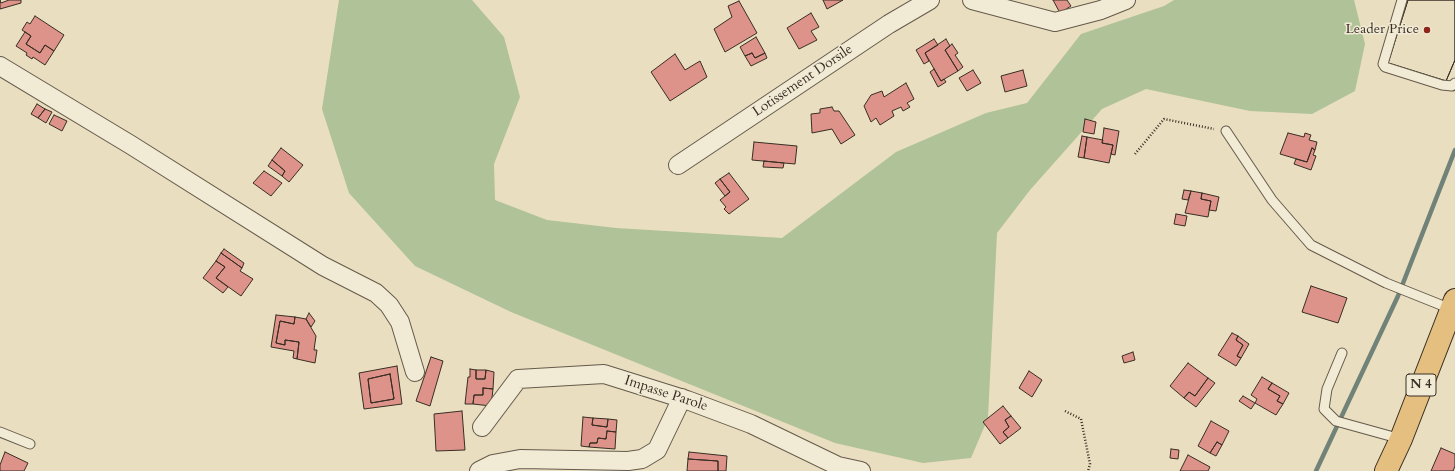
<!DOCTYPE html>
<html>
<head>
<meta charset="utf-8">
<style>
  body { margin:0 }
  canvas { display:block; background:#e9debf }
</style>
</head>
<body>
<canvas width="1455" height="471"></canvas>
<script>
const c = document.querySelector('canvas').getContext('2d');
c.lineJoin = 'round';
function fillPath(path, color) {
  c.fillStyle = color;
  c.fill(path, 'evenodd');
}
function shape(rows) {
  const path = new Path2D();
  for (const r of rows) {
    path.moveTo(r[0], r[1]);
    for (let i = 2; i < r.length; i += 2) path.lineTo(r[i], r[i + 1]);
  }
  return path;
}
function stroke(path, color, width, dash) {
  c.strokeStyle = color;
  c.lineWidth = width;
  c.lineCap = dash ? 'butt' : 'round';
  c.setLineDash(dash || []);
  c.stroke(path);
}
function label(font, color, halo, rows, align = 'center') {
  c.font = font + ' Cardo,serif';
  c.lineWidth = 3;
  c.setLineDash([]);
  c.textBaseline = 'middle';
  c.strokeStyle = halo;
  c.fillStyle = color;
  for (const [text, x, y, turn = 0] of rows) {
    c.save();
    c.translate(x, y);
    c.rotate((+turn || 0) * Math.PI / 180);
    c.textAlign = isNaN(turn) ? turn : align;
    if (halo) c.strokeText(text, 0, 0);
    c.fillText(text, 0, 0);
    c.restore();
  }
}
const green = shape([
  [339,0,472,0,504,37,520,97,494,164,495,200,547,220,616,228,782,238,896,152,986,113,1027,103,1081,34,1164,6,1174,0,1354,0,1365,44,1355,91,1312,114,1250,111,1146,89,1102,109,1030,190,997,233,988,418,971,458,923,463,835,443,511,312,415,266,349,193,322,109]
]);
const stream = shape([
  [1316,471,1398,296,1455,150]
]);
const building = shape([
  [0,0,1,3,9,0,21,0,21,3,0,9,0,0],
  [823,0,843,0,827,9,823,0],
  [1053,0,1067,0,1071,6,1060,13,1053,0],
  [1408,0,1455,0,1455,60,1446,81,1388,63,1408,0],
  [1408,0,1455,0,1455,60,1446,81,1388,63,1408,0],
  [739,1,757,33,725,52,714,29,732,17,728,6,739,1],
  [811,13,819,27,811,31,817,40,799,49,787,28,811,13],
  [35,16,64,35,54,51,45,45,40,53,26,44,31,36,22,30,27,22,30,24,35,16],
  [25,32,31,36,26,44,40,53,45,45,54,51,45,65,33,57,32,59,26,55,27,53,16,46,25,32],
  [756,37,765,53,755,58,752,53,745,56,740,47,756,37],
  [934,39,938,45,925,53,929,61,924,64,916,50,934,39],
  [946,39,950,46,945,50,958,71,941,81,925,53,946,39],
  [952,44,958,53,955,55,963,67,958,71,945,50,952,44],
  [752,53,755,58,765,53,767,58,751,66,745,56,752,53],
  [675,54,685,70,700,61,707,77,670,101,651,72,675,54],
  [934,69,941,81,944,79,946,82,938,87,930,72,934,69],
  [973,70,981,83,967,91,959,78,973,70],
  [1023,70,1027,86,1005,92,1001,76,1023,70],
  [906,83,914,99,907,103,910,107,903,111,901,107,892,111,894,116,880,125,876,118,871,122,864,106,871,95,882,91,884,97,906,83],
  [37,104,45,109,38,118,31,114,37,104],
  [832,107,834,111,839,111,855,135,841,144,832,129,812,133,811,114,820,113,820,109,832,107],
  [45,109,52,112,46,123,38,118,45,109],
  [54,115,67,121,62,131,49,124,54,115],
  [1085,119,1096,122,1094,134,1083,132,1085,119],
  [1104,128,1119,131,1115,155,1111,154,1113,145,1102,143,1104,128],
  [1288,133,1304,137,1305,133,1311,135,1309,140,1317,142,1315,150,1312,148,1307,162,1280,154,1288,133],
  [1082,136,1087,137,1084,158,1078,157,1082,136],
  [1087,137,1103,140,1102,143,1113,145,1109,163,1084,158,1087,137],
  [754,142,797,146,795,164,752,160,754,142],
  [281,148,303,165,289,182,282,176,285,171,272,160,281,148],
  [1312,148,1315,150,1313,155,1316,156,1311,170,1294,164,1296,159,1307,162,1312,148],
  [272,160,285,171,282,176,268,166,272,160],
  [764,161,784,163,783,168,763,167,764,161],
  [264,171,282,183,271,196,253,183,264,171],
  [729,173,749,199,729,214,724,209,726,207,720,200,730,192,720,179,729,173],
  [720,179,730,192,725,196,715,183,720,179],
  [1184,190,1191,191,1188,200,1182,199,1184,190],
  [1191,191,1202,193,1201,199,1211,201,1208,217,1185,213,1191,191],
  [1202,193,1219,197,1216,211,1209,210,1211,201,1201,199,1202,193],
  [1176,214,1187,216,1185,226,1174,224,1176,214],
  [224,249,244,263,242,268,221,253,224,249],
  [221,253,242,268,240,271,253,279,241,296,216,278,225,267,216,261,221,253],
  [216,261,225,267,216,278,228,287,223,293,203,278,216,261],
  [1311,286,1347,298,1338,323,1302,312,1311,286],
  [309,313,315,321,311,327,306,319,309,313],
  [276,315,295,317,294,324,280,321,276,343,285,345,285,340,299,342,297,359,293,358,294,351,271,347,276,315],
  [295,317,306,319,316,336,314,350,317,350,315,363,297,359,299,342,285,340,285,345,276,343,280,321,294,324,295,317],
  [1232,333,1238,336,1236,340,1243,345,1237,356,1241,358,1236,366,1218,355,1232,333],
  [1238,336,1249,344,1241,358,1237,356,1243,345,1236,340,1238,336],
  [1133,352,1135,360,1124,363,1122,356,1133,352],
  [431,357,443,361,430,406,416,401,431,357],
  [1188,363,1208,378,1195,396,1189,392,1184,398,1170,386,1188,363],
  [397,366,402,404,364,409,359,373,397,366],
  [390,374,394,399,371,403,368,379,390,374],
  [470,369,476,370,476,379,485,379,486,370,494,372,493,389,483,388,483,395,474,395,473,404,465,404,468,377,470,377,470,369],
  [476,370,486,370,485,379,476,379,476,370],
  [1029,371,1042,380,1032,397,1019,388,1029,371],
  [390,374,394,399,371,403,368,379,390,374],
  [1262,377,1272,383,1268,389,1280,396,1277,401,1283,404,1276,415,1255,403,1257,399,1251,395,1262,377],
  [1208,378,1215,383,1196,407,1184,398,1189,392,1195,396,1208,378],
  [1272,383,1289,393,1283,404,1277,401,1280,396,1268,389,1272,383],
  [483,388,493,389,491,406,473,404,474,395,483,395,483,388],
  [1243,396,1255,403,1251,409,1239,401,1243,396],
  [1003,406,1011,416,1005,420,1009,427,1003,432,1008,438,1000,444,983,422,1003,406],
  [462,411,465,450,436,451,434,414,462,411],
  [1011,416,1021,428,1008,438,1003,432,1009,427,1005,420,1011,416],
  [583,417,593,418,592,425,607,427,608,419,617,420,616,432,607,431,606,439,598,438,597,443,590,443,589,447,581,446,583,417],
  [593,418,608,419,607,427,592,425,593,418],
  [1211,421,1229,431,1222,445,1217,442,1210,453,1198,446,1211,421],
  [607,431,616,432,615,449,589,447,590,443,597,443,598,438,606,439,607,431],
  [1217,442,1222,445,1216,456,1210,453,1217,442],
  [1441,448,1455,454,1455,466,1453,471,1431,471,1441,448],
  [1171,449,1179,450,1178,459,1170,458,1171,449],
  [5,452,28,463,24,471,0,471,0,465,5,452],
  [689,452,727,456,726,471,718,471,718,461,688,459,689,452],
  [1188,455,1210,467,1208,471,1180,471,1188,455],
  [688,459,718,461,718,471,687,471,688,459]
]);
const path = shape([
  [1135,154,1164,119,1214,129],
  [1065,411,1081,419,1090,464,1088,471]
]);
const service = shape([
  [1402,0,1383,64,1385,67,1442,85,1452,86,1455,83],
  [1226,131,1272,200,1311,245,1386,283,1451,309],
  [1342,353,1327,389,1324,409,1336,421,1401,439],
  [0,432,30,444]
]);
const minor = shape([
  [972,0,1055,22,1101,10,1126,0],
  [0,66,131,145,323,266,376,293,389,305,400,322,415,372],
  [678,165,889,24,930,0],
  [482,427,518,379,604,374,687,400,751,424,838,466,861,471],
  [479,471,493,464,520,459,628,461,642,459,657,450,682,398]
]);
const primary = shape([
  [1386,471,1401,439,1455,300]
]);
const markers = [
  [1427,30,4,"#8f2418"]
];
const shields = [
  [1421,385,30]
];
const shieldNames = [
  ["N 4",1421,385]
];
const poiNames = [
  ["Leader Price",1419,30]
];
const streetNames = [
  ["Lotissement Dorsile",803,81,-34],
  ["Impasse Parole",666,394,18]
];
fillPath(green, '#b0c297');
stroke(stream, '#718379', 4.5);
fillPath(building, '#dd9389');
stroke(building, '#392e24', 1);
stroke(service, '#655a4b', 11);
stroke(minor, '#655a4b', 20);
stroke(primary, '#392e24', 24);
stroke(path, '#392e24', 2.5, [1, 2]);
stroke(service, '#f1ead5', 9);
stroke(minor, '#f1ead5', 18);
stroke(primary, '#e4bf80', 22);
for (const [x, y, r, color] of markers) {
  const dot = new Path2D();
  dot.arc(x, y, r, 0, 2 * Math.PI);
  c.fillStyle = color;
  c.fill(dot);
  stroke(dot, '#f1ead5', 1.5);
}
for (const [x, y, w] of shields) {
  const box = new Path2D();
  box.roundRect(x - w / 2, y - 11, w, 22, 3);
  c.fillStyle = '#f1ead5';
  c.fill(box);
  stroke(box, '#392e24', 1);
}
label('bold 13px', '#392e24', null, shieldNames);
label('14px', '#392e24', '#f1ead5', poiNames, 'right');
label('14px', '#392e24', '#f1ead5', streetNames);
</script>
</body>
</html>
